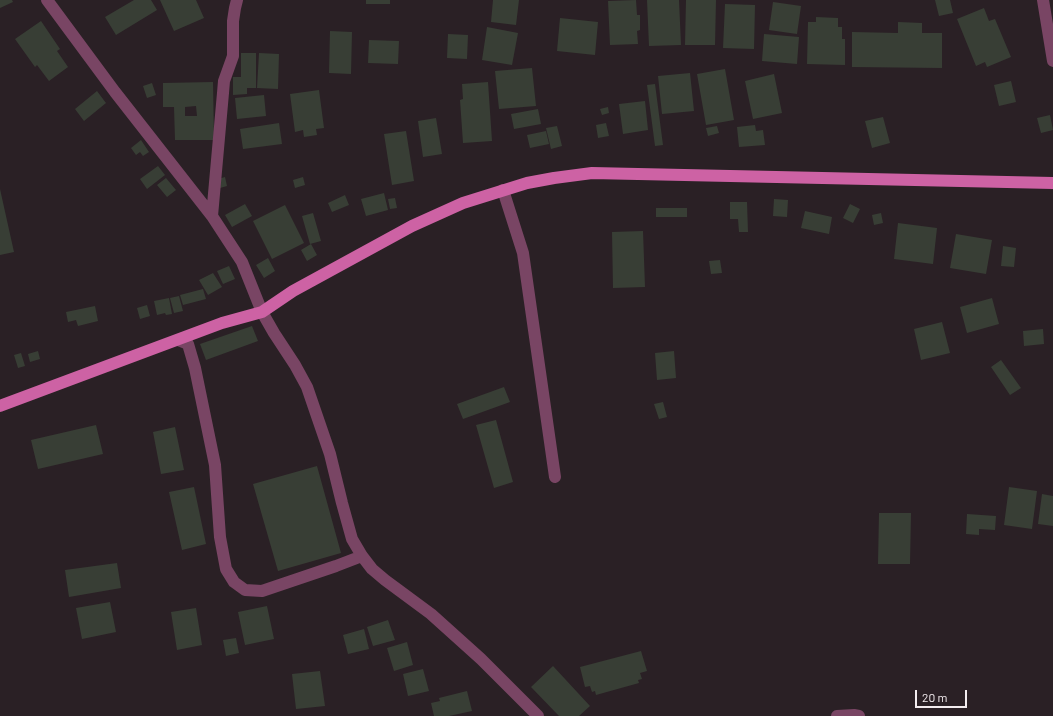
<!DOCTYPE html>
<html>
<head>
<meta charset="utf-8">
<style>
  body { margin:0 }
  #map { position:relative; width:1053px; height:716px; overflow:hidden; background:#2a2025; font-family:Barlow,sans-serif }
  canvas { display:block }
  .scale { position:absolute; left:915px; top:690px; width:52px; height:18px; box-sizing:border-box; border:2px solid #f3ecef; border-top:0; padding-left:5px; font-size:12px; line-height:14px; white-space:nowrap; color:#f3ecef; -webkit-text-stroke:3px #2a2025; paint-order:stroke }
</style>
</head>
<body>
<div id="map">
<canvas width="1053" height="716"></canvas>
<div class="scale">20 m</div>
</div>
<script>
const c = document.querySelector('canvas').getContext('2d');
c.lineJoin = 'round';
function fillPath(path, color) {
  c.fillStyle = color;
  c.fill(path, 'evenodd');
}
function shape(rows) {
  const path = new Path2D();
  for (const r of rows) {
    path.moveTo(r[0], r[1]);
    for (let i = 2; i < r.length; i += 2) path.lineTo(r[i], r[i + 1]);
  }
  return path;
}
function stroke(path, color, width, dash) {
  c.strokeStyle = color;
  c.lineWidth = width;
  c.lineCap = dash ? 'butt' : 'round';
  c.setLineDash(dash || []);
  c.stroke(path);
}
const building = shape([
  [0,0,12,0,13,2,0,8],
  [134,0,151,0,157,10,116,35,105,17],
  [160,0,196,0,204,18,174,31],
  [366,0,390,0,390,4,366,4],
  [493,0,519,0,516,25,491,22],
  [636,0,637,15,640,15,640,30,637,31,638,44,610,45,608,1],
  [647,0,679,0,681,45,649,46],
  [686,0,716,0,715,45,685,45],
  [935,0,950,0,953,13,939,16],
  [773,2,801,6,797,34,769,30],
  [725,4,755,5,754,49,723,48],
  [984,8,989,21,995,19,1011,57,987,67,985,62,976,66,957,19],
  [816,17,838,18,838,27,842,27,842,39,845,39,845,65,807,64,808,22,816,22],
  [560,18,598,22,595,55,557,51],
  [41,21,60,49,57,51,68,67,49,81,37,65,35,67,15,39],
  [898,22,922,23,922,33,942,33,942,68,852,67,852,32,898,33],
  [487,27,518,33,512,65,482,60],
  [330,31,352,32,351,74,329,73],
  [448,34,468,35,467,59,447,58],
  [764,34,799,37,797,64,762,61],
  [369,40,399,41,398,64,368,63],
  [241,53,256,53,256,88,247,88,247,94,233,95,233,77,241,77],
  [259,53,279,54,278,89,257,88],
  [532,68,536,106,499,109,495,71],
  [725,69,734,120,706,125,697,74],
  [690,73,694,111,662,114,658,76],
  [774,74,782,113,753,119,745,81],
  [1011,81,1016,102,999,106,994,85],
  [213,82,214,140,175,140,174,107,163,107,163,83],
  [196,106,197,116,185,116,185,107],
  [488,82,492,141,463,143,460,100,463,99,462,84],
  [152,83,156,95,147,98,143,86],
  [655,84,663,145,655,146,647,85],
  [319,90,324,128,316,129,317,135,304,137,303,130,295,132,290,94],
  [97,91,106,103,84,121,75,109],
  [264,95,266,116,237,119,235,98],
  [645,101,648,130,623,134,619,104],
  [608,107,609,113,602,115,600,109],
  [538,109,541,124,514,129,511,114],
  [1050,115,1053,130,1041,133,1037,118],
  [883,117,890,143,872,148,865,121],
  [436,118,442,154,423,157,418,121],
  [279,123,282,144,243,149,240,129],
  [606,123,609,136,598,138,596,125],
  [755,125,756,131,763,130,765,145,739,147,737,127],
  [557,126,562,146,551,149,546,128],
  [717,126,719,133,708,136,706,128],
  [406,131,414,181,392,185,384,134],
  [546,131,549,144,530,148,527,135],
  [141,140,149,152,143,156,140,152,136,155,131,148],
  [158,166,165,175,147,189,140,179],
  [225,177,227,186,220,188,218,179],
  [303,177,305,185,295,188,293,180],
  [166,178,176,190,167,197,157,185],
  [0,189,14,252,0,255],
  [384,193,388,210,366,216,361,199],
  [345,195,349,205,332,212,328,203],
  [395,198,397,208,390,209,388,199],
  [774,199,788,200,787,217,773,216],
  [730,202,747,202,748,232,739,232,738,219,730,219],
  [245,204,252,216,232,227,225,215],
  [850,204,860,209,853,223,843,218],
  [285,205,304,243,272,259,253,221],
  [656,208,687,208,687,217,656,217],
  [805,211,832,217,829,234,801,228],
  [313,213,321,241,310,244,302,216],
  [881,213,883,223,874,225,872,215],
  [898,223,937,228,933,264,894,259],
  [643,231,645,287,613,288,612,232],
  [956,234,992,240,986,274,950,268],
  [311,244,317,255,307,261,301,250],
  [1003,246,1016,248,1014,267,1001,266],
  [268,258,275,271,264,278,256,265],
  [720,260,722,273,711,274,709,261],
  [229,266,235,279,223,284,217,271],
  [213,273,222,287,208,295,199,280],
  [203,289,206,299,183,305,180,295],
  [179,296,183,311,174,313,170,298],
  [169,298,172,314,166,315,165,313,157,315,154,301],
  [992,298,999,324,967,333,960,307],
  [147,305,150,316,140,319,137,308],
  [95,306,98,321,78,326,76,320,68,322,66,312],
  [942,322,950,353,921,360,914,329],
  [252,326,258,341,206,360,200,344],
  [1043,329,1044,344,1024,346,1023,331],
  [38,351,40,359,30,362,28,354],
  [674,351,676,378,657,380,655,353],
  [21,353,25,366,18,368,14,355],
  [1001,360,1021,388,1010,395,991,367],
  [504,387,510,402,463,419,457,404],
  [663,402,667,417,659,419,654,404],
  [496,420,513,482,494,488,476,425],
  [96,425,103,454,38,469,31,440],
  [175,427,184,470,161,474,153,432],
  [317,466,341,553,278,571,253,484],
  [194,487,206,544,182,550,169,492],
  [1009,487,1037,491,1032,529,1004,525],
  [1042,494,1053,496,1053,526,1038,524],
  [879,513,911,513,910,564,878,564],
  [967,514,996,516,995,530,979,529,979,535,966,534],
  [117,563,121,588,69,597,65,570],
  [110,602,116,632,82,639,76,608],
  [267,606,274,639,245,645,238,612],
  [196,608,202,645,177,650,171,612],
  [388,620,395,640,373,646,367,627],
  [364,629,369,649,348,654,343,635],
  [236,638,239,653,226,656,223,640],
  [407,642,413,665,394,671,387,648],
  [641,651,647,671,640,673,642,679,638,680,639,683,596,695,595,691,592,692,590,686,585,687,580,667],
  [553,666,590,706,579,716,559,716,531,687],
  [423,669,429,691,408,696,403,674],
  [320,671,325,706,296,709,292,674],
  [467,691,472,711,449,716,434,716,431,703,440,701,439,698]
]);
const minor = shape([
  [47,0,115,92,212,216,242,262,262,312,274,333,295,365,307,387,330,454,342,503,352,539,362,556,372,569,385,580,431,614,481,659,538,716],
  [1043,0,1053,61],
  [503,190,523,253,555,477],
  [212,216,223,93,224,81,233,56,233,21,235,8,237,0],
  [178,340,188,344,195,368,215,465,220,537,226,569,234,582,245,590,262,591,336,566,362,556],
  [837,716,854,715,859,716]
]);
const major = shape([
  [0,406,222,323,262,312,293,291,412,226,463,203,527,183,554,178,592,173,1053,183]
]);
fillPath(building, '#383e35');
stroke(minor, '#794564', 12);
stroke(major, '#cd62a4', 12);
</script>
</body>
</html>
